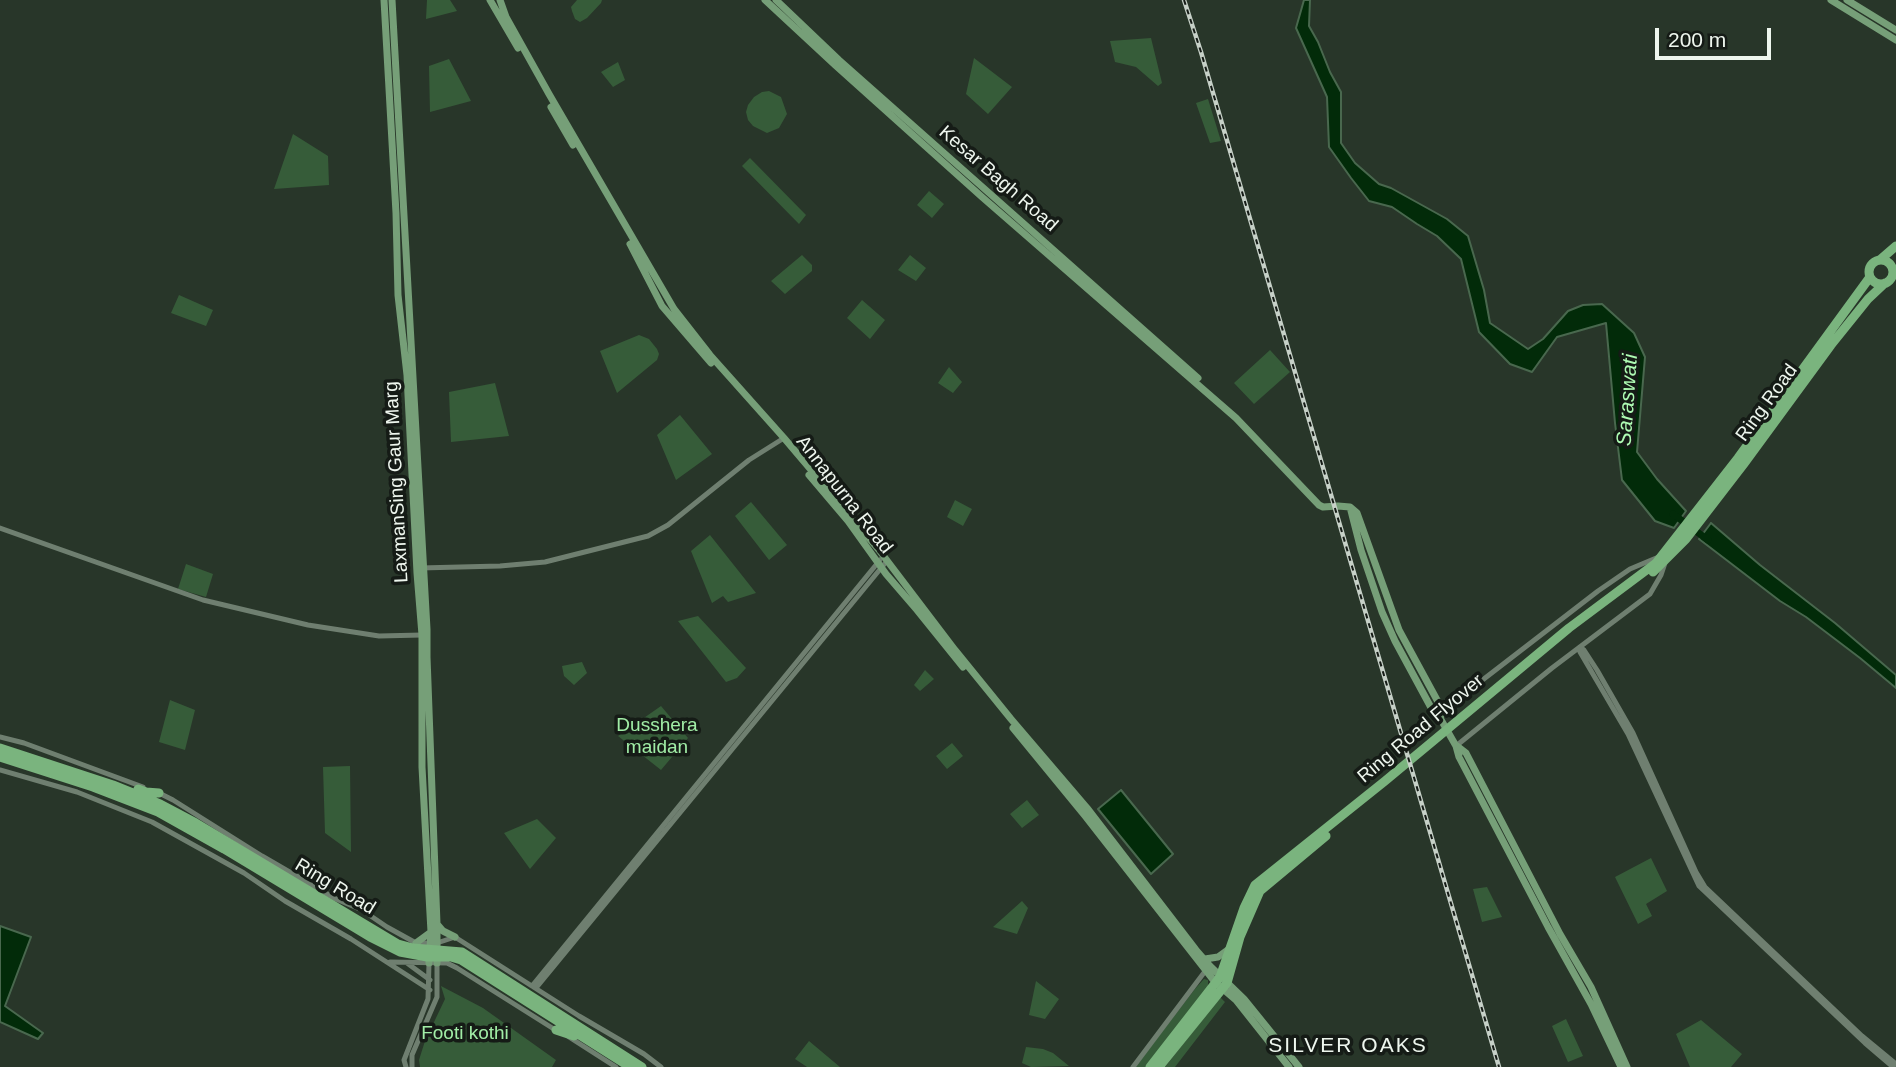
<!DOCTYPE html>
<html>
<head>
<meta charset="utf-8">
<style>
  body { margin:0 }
  #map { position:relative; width:1896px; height:1067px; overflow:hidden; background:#283629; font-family:Helvetica,sans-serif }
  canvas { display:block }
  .scale { position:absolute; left:1655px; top:28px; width:116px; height:32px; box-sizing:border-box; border:4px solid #eef6ee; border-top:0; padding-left:9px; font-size:21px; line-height:24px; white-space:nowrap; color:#eef6ee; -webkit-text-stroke:5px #151b16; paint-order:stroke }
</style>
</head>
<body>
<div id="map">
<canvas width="1896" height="1067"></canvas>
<div class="scale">200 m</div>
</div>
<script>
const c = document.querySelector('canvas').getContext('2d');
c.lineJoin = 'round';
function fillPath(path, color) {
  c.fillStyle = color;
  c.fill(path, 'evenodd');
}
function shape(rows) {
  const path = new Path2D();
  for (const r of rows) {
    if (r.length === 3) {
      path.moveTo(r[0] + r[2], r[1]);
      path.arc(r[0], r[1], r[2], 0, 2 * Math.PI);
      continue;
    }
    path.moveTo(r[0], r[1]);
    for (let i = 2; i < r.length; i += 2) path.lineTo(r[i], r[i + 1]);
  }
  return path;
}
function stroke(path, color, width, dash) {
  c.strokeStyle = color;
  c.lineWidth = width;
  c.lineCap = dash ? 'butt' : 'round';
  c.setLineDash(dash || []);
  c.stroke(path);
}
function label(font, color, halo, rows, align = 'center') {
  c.font = font + ' Helvetica,sans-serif';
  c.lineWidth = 7;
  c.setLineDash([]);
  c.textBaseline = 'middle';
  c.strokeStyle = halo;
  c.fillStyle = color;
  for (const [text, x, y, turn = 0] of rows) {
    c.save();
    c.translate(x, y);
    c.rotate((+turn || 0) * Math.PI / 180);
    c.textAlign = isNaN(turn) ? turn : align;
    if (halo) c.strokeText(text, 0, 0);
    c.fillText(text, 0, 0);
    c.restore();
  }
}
const green = shape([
  [427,0,450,0,457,11,426,19],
  [577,0,602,0,601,3,587,18,580,22,575,19,572,11,571,7],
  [1151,38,1162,83,1158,86,1136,67,1115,62,1110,41],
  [974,58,1012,87,988,114,966,94],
  [449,59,471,101,430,112,429,66],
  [618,62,625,80,613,87,601,72],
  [769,91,781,97,787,114,779,128,767,133,753,126,748,120,746,112,748,105,754,97,762,92],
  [1208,99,1221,141,1210,143,1196,103],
  [293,134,328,156,329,185,274,189],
  [750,158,806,215,799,224,742,166],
  [929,191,944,204,932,218,917,205],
  [802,255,812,265,812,271,785,294,771,281],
  [910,255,926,268,916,281,898,270],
  [179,295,213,310,206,326,171,313],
  [862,300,885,320,870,339,847,318],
  [639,335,649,339,657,349,659,354,657,360,617,393,600,351],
  [1270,350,1290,372,1254,404,1234,383],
  [949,367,962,382,953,393,938,383],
  [495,383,509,436,451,442,449,392],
  [680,415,712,454,676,480,657,435],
  [955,500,972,509,963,526,947,517],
  [751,502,787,545,769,560,735,516],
  [710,535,756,593,728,602,723,596,712,603,691,551],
  [186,564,213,574,206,597,178,589],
  [698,616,746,668,737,678,726,682,678,621],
  [582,662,587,673,574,685,564,676,562,666],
  [925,670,934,679,920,691,914,685],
  [170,700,195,710,185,750,159,742],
  [661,706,688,738,661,770,618,736],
  [952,743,963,756,947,769,936,756],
  [350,766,351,852,325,833,323,767],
  [1027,800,1039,815,1022,828,1010,814],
  [537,819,556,838,530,869,504,833],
  [1651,858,1667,891,1646,904,1652,916,1638,924,1615,877],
  [1487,887,1502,917,1482,922,1473,889],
  [1022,901,1028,908,1017,934,993,927],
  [1204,979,1208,980,1208,987,1147,1067,1135,1067,1195,989],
  [1036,981,1059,999,1045,1019,1029,1015],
  [441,986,483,1008,556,1060,552,1067,420,1067,419,1060,425,1041,445,999],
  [1220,997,1225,1002,1175,1067,1165,1067],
  [1566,1019,1583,1056,1568,1062,1552,1026],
  [1701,1020,1742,1054,1731,1067,1690,1067,1676,1034],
  [809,1041,840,1067,807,1067,795,1059],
  [1026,1047,1043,1049,1053,1053,1069,1066,1031,1067,1022,1063]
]);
const water = shape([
  [1304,0,1310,0,1309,26,1318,42,1330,72,1341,92,1341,143,1355,163,1379,184,1391,188,1447,219,1468,236,1484,290,1490,323,1528,349,1543,339,1568,311,1583,305,1602,304,1634,333,1645,357,1637,452,1657,479,1686,511,1674,528,1655,521,1622,480,1615,423,1606,323,1557,337,1532,372,1510,364,1479,332,1461,259,1437,236,1417,224,1392,207,1369,201,1351,178,1329,147,1327,97,1296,28,1304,0],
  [1711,523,1760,565,1835,623,1896,675,1896,688,1860,658,1806,617,1780,601,1699,539,1711,523],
  [1121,790,1173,854,1151,874,1098,809,1121,790],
  [0,926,31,937,5,1006,43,1033,38,1039,0,1022,0,926]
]);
const river = shape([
  [1673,514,1708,540]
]);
const minor = shape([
  [0,528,203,600,308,625,379,636,422,635],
  [420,568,500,566,545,562,648,536,668,525,749,460,784,438],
  [1580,647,1580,652,1628,734,1699,886,1865,1043,1893,1067],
  [1580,647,1584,650,1597,670,1633,733,1696,872,1705,887,1862,1036,1896,1064],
  [1441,712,1598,591,1630,569,1661,556],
  [0,737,24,743,143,787],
  [1456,746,1552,668,1650,594,1661,575,1665,563],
  [0,770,77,792,152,822,244,873,285,901,351,939,430,990],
  [159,793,173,800,262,856,336,899,362,910,387,927,416,943,437,943,455,937,458,939,579,1016,644,1054,661,1067],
  [390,962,447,963,457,968,557,1031],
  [407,963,430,980],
  [532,986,880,560],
  [536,988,886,562],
  [569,1037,616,1067],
  [406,1067,404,1060,428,999,429,963],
  [412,1067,412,1055,437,997,437,963],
  [1133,1067,1206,970]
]);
const major = shape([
  [384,0,396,213,398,295,407,375,417,573,422,635,422,767,431,932,429,963],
  [392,0,427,629,427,657,437,924,437,963],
  [490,0,518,48],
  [500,0,506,17,549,94,674,309,710,355,784,438,879,550,955,650,1011,719,1087,808,1196,950,1210,966,1244,999,1299,1067],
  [765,0,835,65,982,197,1236,418,1319,505,1323,507,1338,506,1350,507,1357,513,1399,630,1443,711,1440,718,1435,715,1395,641,1382,612,1361,550,1350,507],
  [776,0,839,60,1198,378],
  [1831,0,1896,40],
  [1847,0,1896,30],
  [551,107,573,145],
  [630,244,662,306,711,363],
  [809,475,848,521,886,574,917,610,963,667],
  [1440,718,1456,746,1459,757,1548,927,1591,1004,1621,1067],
  [1013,728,1086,817,1215,982,1236,1000,1289,1067],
  [1457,746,1466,753,1560,934,1591,987,1627,1067],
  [437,924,443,931,455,937],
  [416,943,431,932],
  [1205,959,1218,957,1229,949]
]);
const highway = shape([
  [1881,259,1896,246],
  [1881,272,12],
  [1653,572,1686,539,1743,465,1831,345,1868,299,1885,283],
  [0,748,113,785,160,804,196,823,398,944,413,948,462,952,642,1067],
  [0,757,93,787,158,812,224,849,370,937,400,952,427,957,451,957,461,960,630,1067],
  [138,789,146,792,159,793],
  [556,1030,574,1036],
  [1150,1067,1220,977,1244,908,1255,885,1385,781,1569,628,1656,563,1738,458,1870,277],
  [1159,1067,1227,983,1240,937,1260,891,1326,836]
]);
const rail = shape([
  [1184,0,1201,52,1499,1067]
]);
const streetNames = [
  ["Kesar Bagh Road",998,179,41],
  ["Ring Road",1767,403,-54],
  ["LaxmanSing Gaur Marg",397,482,-93],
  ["Annapurna Road",844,495,52],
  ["Ring Road Flyover",1421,729,-40],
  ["Ring Road",335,887,31]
];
const parkNames = [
  ["Dusshera",657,726],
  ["maidan",657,748],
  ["Footi kothi",465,1034]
];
const waterNames = [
  ["Saraswati",1628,400,-86]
];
const neighbourhoodNames = [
  ["SILVER OAKS",1348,1046]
];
fillPath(green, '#365c39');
fillPath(water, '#022b09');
stroke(water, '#49684e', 2);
stroke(river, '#022b09', 7);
stroke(minor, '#6f7f70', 5);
stroke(major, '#769f78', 7);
stroke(highway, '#7ab47e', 9);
stroke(rail, '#c6d0c7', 4.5);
stroke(rail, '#151b16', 2, [5]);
label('19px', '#eef6ee', '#151b16', streetNames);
label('19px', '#a1eda6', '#151b16', parkNames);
label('italic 21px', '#aefbb3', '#151b16', waterNames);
c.letterSpacing = '2px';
label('21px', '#eef6ee', '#151b16', neighbourhoodNames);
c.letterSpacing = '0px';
</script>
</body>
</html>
